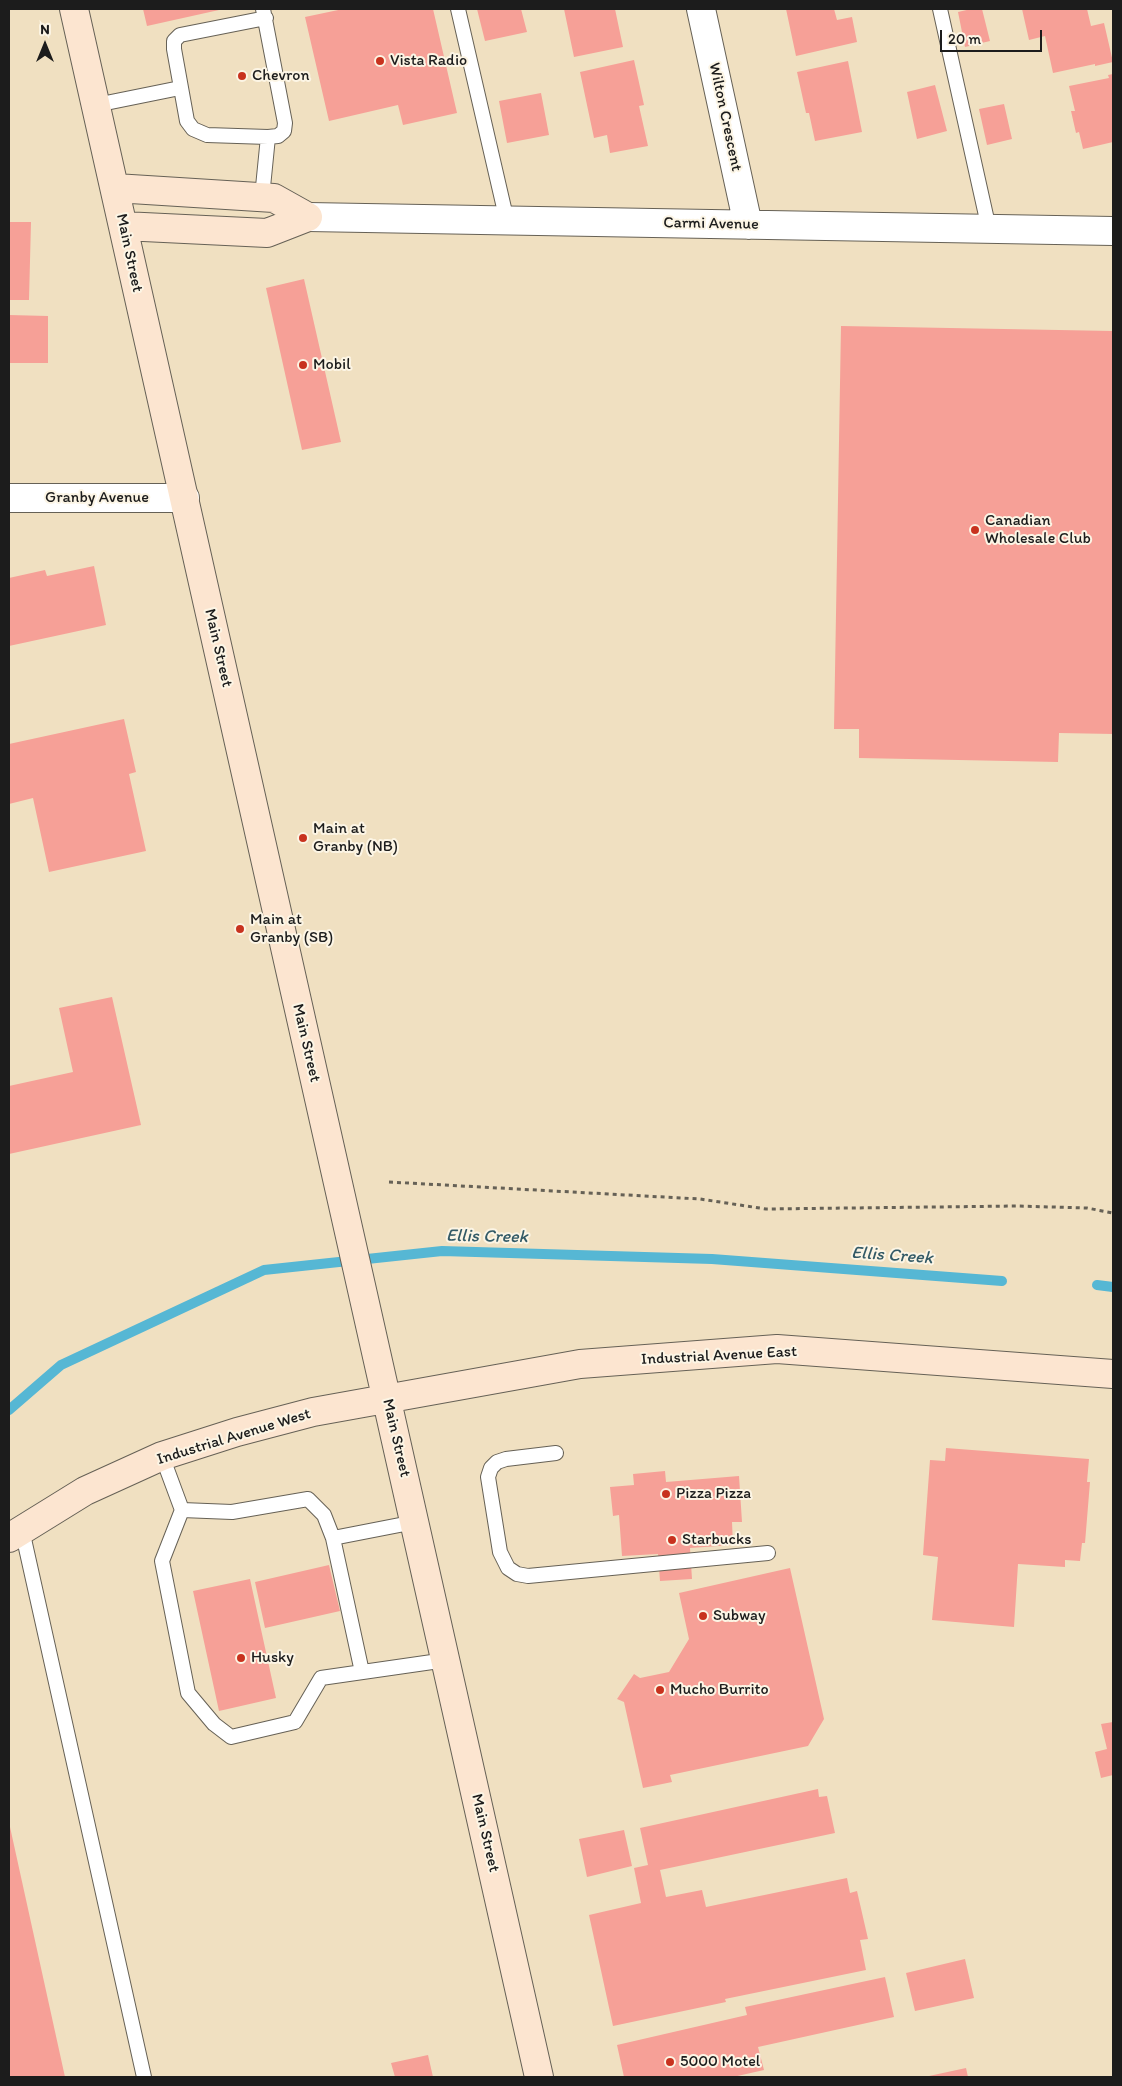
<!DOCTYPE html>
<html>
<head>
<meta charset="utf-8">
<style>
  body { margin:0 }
  #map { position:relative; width:1122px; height:2086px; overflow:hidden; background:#f0e0c1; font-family:Itim,sans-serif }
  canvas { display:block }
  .frame { position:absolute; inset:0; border:10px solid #1c1c1c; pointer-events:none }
  .north { position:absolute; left:20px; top:20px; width:50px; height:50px; -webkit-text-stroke:4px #fcf5e5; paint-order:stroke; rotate:0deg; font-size:14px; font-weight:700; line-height:20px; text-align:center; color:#1c1c1c }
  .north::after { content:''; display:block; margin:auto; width:18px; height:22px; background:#1c1c1c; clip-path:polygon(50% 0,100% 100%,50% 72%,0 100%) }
  .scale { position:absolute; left:940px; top:30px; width:102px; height:22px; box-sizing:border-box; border:2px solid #1c1c1c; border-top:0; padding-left:6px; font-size:15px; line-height:18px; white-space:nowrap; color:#1c1c1c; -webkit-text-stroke:4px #fcf5e5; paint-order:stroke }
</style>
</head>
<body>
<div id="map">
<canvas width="1122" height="2086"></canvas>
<div class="frame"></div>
<div class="north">N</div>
<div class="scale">20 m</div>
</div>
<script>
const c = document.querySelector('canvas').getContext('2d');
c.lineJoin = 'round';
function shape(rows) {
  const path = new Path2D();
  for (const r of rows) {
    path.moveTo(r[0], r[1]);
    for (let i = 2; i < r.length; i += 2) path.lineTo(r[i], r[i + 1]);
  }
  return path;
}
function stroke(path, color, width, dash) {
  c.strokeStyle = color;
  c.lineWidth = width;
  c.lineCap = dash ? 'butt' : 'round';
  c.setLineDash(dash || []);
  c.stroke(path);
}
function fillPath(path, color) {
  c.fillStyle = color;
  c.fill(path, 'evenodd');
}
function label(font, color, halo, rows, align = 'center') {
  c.font = font + ' Itim,sans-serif';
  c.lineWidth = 4;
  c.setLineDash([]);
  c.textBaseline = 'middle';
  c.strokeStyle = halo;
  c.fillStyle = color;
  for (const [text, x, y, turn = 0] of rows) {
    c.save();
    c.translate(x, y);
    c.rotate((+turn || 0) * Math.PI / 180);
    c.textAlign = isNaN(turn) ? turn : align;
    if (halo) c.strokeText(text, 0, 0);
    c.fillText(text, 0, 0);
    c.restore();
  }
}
const stream = shape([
  [1097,1285,1113,1287],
  [9,1410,61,1365,264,1270,442,1251,712,1259,1002,1281]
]);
const building = shape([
  [143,9,219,9,219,10,147,26],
  [343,9,433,9,457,113,403,125,398,105,329,121,305,17],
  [477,9,521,9,527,32,485,41],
  [564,9,615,9,623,47,574,57],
  [786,9,834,9,837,20,852,17,857,42,796,56],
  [971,9,982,9,990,41,965,47,958,12],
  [1022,9,1087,9,1091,26,1104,23,1113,62,1095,66,1095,64,1053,73,1045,36,1029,40],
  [634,60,644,105,639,106,648,146,610,153,607,135,594,138,580,72],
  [848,61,862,132,815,141,809,113,806,113,797,72],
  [1113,74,1113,142,1083,149,1079,132,1076,133,1071,111,1075,111,1069,86,1109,78,1108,75],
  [935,85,947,131,917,139,907,92],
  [541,93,549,135,507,143,499,101],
  [1004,104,1012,139,987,145,979,109],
  [9,222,31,222,29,300,9,300],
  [304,279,341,442,302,450,266,288],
  [9,315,48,316,48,363,9,363],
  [841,326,1113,331,1113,734,1059,733,1058,762,859,758,859,729,834,729],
  [94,566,106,625,9,646,9,578,45,570,47,576],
  [124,719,136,772,129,774,146,851,49,872,33,798,9,804,9,744],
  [112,997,141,1125,9,1154,9,1086,73,1072,59,1008],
  [946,1448,1089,1459,1087,1482,1090,1482,1085,1543,1082,1543,1080,1561,1065,1560,1065,1567,1018,1564,1014,1627,932,1620,938,1557,923,1555,930,1460,945,1461],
  [665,1471,666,1482,739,1476,742,1522,732,1522,733,1545,690,1548,692,1579,660,1581,658,1554,622,1556,619,1515,613,1516,610,1487,634,1485,633,1474],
  [329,1565,340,1611,265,1628,255,1582],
  [790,1568,824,1719,808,1746,670,1775,672,1782,643,1788,624,1702,617,1699,634,1674,640,1678,669,1672,689,1639,679,1593],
  [250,1579,276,1698,219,1711,193,1591],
  [1113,1722,1113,1775,1101,1778,1095,1752,1107,1749,1101,1724],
  [818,1789,819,1797,827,1796,835,1833,660,1870,666,1897,702,1890,706,1907,847,1878,850,1893,857,1891,868,1939,860,1940,866,1970,725,1999,726,2002,613,2026,589,1915,641,1903,634,1868,648,1865,640,1828],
  [9,1827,10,1827,65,2077,9,2077],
  [624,1830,632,1866,587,1877,579,1839],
  [965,1959,974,1998,915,2011,906,1973],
  [885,1977,894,2017,758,2047,764,2070,733,2077,624,2077,617,2045,747,2015,745,2007],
  [428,2055,433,2077,395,2077,391,2063],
  [966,2068,968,2077,929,2077,929,2076]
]);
const path = shape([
  [389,1182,700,1199,766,1209,1017,1206,1087,1208,1113,1213]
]);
const lane = shape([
  [458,9,507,221],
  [940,9,989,229],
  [266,18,180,35,174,41,174,49,187,121,193,129,207,135,268,137],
  [96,105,180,88],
  [262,197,268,137,278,136,284,131,285,123,263,9],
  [556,1453,506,1459,497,1462,491,1468,488,1477,500,1552,508,1568,517,1574,528,1576,768,1553],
  [162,1456,182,1510,162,1561,188,1693,214,1724,231,1737,295,1722,321,1678,446,1660],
  [182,1510,232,1512,308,1499,324,1515,333,1538,362,1672],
  [22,1530,144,2077],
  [333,1538,415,1522]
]);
const street = shape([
  [701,9,748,225],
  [308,217,1113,231],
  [9,498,185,498]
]);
const secondary = shape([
  [74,9,539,2077],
  [115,188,274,198,308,217],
  [123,226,267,233,308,217],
  [9,1538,85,1491,162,1456,237,1432,313,1412,580,1364,777,1349,1113,1374]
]);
const markers = [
  [380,61,5,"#c8321e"],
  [242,76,5,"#c8321e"],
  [303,365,5,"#c8321e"],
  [975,530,5,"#c8321e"],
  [303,838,5,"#c8321e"],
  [240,929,5,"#c8321e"],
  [666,1494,5,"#c8321e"],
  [672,1540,5,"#c8321e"],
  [703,1616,5,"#c8321e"],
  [241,1658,5,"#c8321e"],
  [660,1690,5,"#c8321e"],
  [670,2062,5,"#c8321e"]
];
const poiNames = [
  ["Vista Radio",390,61],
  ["Chevron",252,76],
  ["Mobil",313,365],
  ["Canadian",985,521],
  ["Wholesale Club",985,539],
  ["Main at",313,829],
  ["Granby (NB)",313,847],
  ["Main at",250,920],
  ["Granby (SB)",250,938],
  ["Pizza Pizza",676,1494],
  ["Starbucks",682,1540],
  ["Subway",713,1616],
  ["Husky",251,1658],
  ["Mucho Burrito",670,1690],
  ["5000 Motel",680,2062]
];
const streetNames = [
  ["Wilton Crescent",725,117,78],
  ["Carmi Avenue",711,224,1],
  ["Main Street",129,253,78],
  ["Granby Avenue",97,498],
  ["Main Street",218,648,77],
  ["Main Street",306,1043,77],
  ["Industrial Avenue East",719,1356,-3],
  ["Industrial Avenue West",234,1437,-17],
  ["Main Street",396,1438,77],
  ["Main Street",485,1833,77]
];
const waterNames = [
  ["Ellis Creek",487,1237,1],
  ["Ellis Creek",892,1256,4]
];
stroke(stream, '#56b7d4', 10);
fillPath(building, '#f6a097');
stroke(lane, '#666156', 16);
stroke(street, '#666156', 30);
stroke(secondary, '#666156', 30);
stroke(path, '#666156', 3, [4, 4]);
stroke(lane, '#fff', 14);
stroke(street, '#fff', 28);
stroke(secondary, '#fce5d0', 28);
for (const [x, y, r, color] of markers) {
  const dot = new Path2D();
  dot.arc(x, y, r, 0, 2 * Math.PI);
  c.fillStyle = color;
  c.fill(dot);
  stroke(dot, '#fcf5e5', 2);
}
label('16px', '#1c1c1c', '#fcf5e5', poiNames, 'left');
label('16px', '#1c1c1c', '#fcf5e5', streetNames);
label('italic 18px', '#335a66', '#fcf5e5', waterNames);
</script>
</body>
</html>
